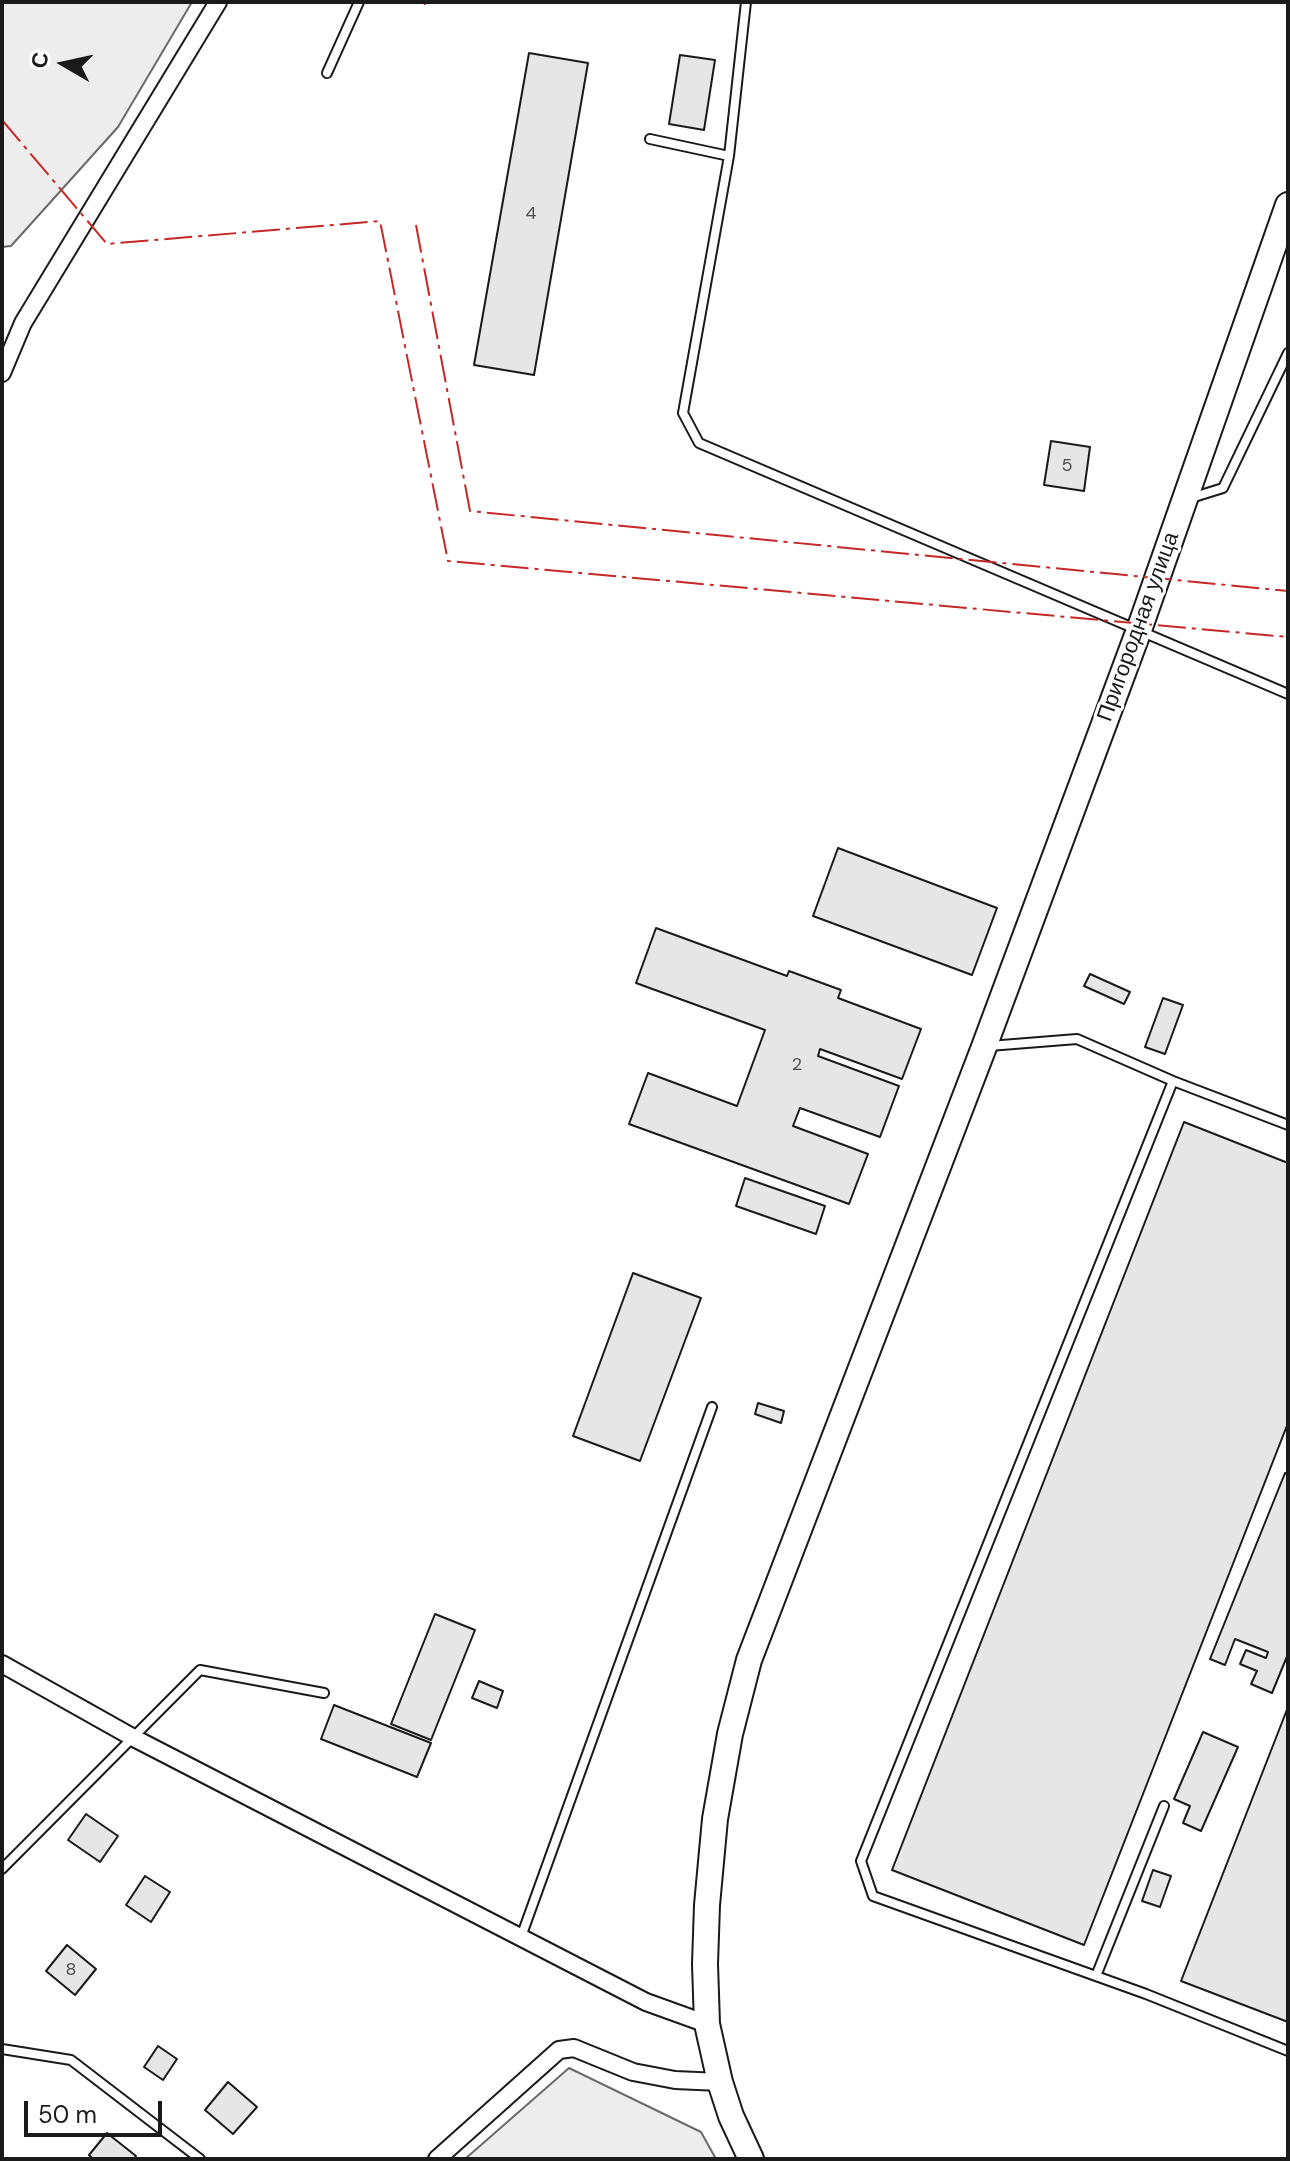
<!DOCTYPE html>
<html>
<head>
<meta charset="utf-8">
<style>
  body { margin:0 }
  #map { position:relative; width:1290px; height:2161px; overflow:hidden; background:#fff; font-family:"DM Sans",sans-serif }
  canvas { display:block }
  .frame { position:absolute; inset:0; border:4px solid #1a1a1a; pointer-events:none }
  .north { position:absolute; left:24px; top:24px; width:80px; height:80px; -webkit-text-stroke:6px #fff; paint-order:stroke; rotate:279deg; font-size:22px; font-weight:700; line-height:32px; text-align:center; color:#1a1a1a }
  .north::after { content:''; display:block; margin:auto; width:28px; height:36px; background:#1a1a1a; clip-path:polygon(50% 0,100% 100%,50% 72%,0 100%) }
  .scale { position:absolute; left:24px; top:2101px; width:138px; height:36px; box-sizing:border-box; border:4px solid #1a1a1a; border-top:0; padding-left:10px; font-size:24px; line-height:28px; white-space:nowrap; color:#1a1a1a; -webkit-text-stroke:6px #fff; paint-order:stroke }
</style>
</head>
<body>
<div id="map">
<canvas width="1290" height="2161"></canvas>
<div class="frame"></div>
<div class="north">С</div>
<div class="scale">50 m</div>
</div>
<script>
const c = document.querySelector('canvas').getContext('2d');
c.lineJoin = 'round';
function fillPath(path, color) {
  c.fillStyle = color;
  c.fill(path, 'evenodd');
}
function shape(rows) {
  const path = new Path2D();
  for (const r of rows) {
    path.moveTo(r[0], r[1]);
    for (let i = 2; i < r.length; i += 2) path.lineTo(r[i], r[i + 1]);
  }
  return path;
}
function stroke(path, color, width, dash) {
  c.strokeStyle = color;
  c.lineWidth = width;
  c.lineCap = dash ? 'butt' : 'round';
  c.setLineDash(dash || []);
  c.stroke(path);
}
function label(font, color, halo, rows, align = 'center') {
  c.font = font + ' "DM Sans",sans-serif';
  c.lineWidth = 6;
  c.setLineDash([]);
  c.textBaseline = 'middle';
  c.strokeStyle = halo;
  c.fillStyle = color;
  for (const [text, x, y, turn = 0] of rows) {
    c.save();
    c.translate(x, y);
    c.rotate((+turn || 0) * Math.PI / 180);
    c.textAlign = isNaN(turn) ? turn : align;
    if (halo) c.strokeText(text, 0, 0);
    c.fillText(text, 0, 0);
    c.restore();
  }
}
const built = shape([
  [2,2,192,2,118,127,11,246,2,247,2,2],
  [569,2068,701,2132,716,2159,465,2159,569,2068]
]);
const building = shape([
  [529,53,588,63,534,375,474,365,529,53],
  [680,55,715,60,704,130,669,124,680,55],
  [1051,441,1090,447,1084,491,1044,485,1051,441],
  [838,848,997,908,972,975,813,916,838,848],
  [656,928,787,976,789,971,841,990,838,998,921,1029,902,1079,820,1049,818,1056,899,1086,880,1137,800,1108,793,1126,868,1154,849,1204,629,1124,648,1073,737,1106,765,1030,636,983,656,928],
  [1090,974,1130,992,1124,1004,1084,986,1090,974],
  [1163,998,1183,1005,1165,1054,1145,1047,1163,998],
  [1184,1122,1288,1163,1288,1423,1084,1945,892,1870,1184,1122],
  [745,1178,825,1206,816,1234,736,1206,745,1178],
  [633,1273,701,1298,640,1461,573,1436,633,1273],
  [758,1403,784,1411,781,1423,755,1414,758,1403],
  [1285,1473,1288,1474,1288,1654,1272,1693,1251,1684,1257,1671,1240,1664,1246,1650,1266,1658,1268,1652,1235,1639,1225,1665,1210,1659,1285,1473],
  [435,1614,475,1630,431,1740,391,1724,435,1614],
  [479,1681,503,1691,497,1708,472,1698,479,1681],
  [334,1705,431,1743,417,1777,321,1739,334,1705],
  [1288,1707,1288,2022,1181,1981,1288,1707],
  [1203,1732,1238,1747,1201,1831,1183,1823,1190,1806,1174,1799,1203,1732],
  [86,1814,118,1836,100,1862,68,1840,86,1814],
  [1153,1870,1171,1876,1160,1907,1142,1901,1153,1870],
  [145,1876,170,1892,151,1922,126,1905,145,1876],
  [67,1945,96,1969,75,1995,46,1971,67,1945],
  [158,2046,177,2059,163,2080,144,2067,158,2046],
  [228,2082,257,2107,233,2134,205,2110,228,2082],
  [107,2133,136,2156,134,2159,93,2159,89,2155,107,2133]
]);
const lane = shape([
  [327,73,359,2],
  [650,139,729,156,683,413,699,443,1288,694],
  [729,156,746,2],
  [1191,498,1223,488,1288,353],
  [989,1046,1077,1039,1173,1081,1288,1125],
  [1173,1081,861,1861,873,1896,1146,1994,1288,2051],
  [2,1869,200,1670,324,1693],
  [521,1937,712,1407],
  [1096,1976,1164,1806],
  [2,2049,71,2060,200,2159]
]);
const street = shape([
  [2,373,23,323,218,2],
  [2,1664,132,1737,646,2002,707,2024],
  [437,2159,559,2050,574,2048,633,2072,675,2080,720,2082]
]);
const secondary = shape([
  [751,2159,731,2116,720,2082,707,2024,705,1964,707,1905,715,1819,730,1734,749,1660,984,1047,1139,630,1288,205]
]);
const power = shape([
  [424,2,425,5],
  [2,120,107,244,380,221,448,561,1288,637],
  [416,225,470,511,1288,591]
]);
const numberNames = [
  ["4",531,214],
  ["5",1067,466],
  ["2",797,1065],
  ["8",71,1970]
];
const streetNames = [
  ["Пригородная улица",1139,627,-70]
];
fillPath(built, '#ededed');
stroke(built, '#6a6a6a', 2);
fillPath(building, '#e6e6e6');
stroke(building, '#1a1a1a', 2);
stroke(lane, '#1a1a1a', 12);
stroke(street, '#1a1a1a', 20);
stroke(secondary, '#1a1a1a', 28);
stroke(lane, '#fff', 8);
stroke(street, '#fff', 16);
stroke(secondary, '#fff', 24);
stroke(power, '#c62828', 2, [28, 6, 4, 6]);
label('18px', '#4d4d4d', null, numberNames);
label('22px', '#1a1a1a', '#fff', streetNames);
</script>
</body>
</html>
